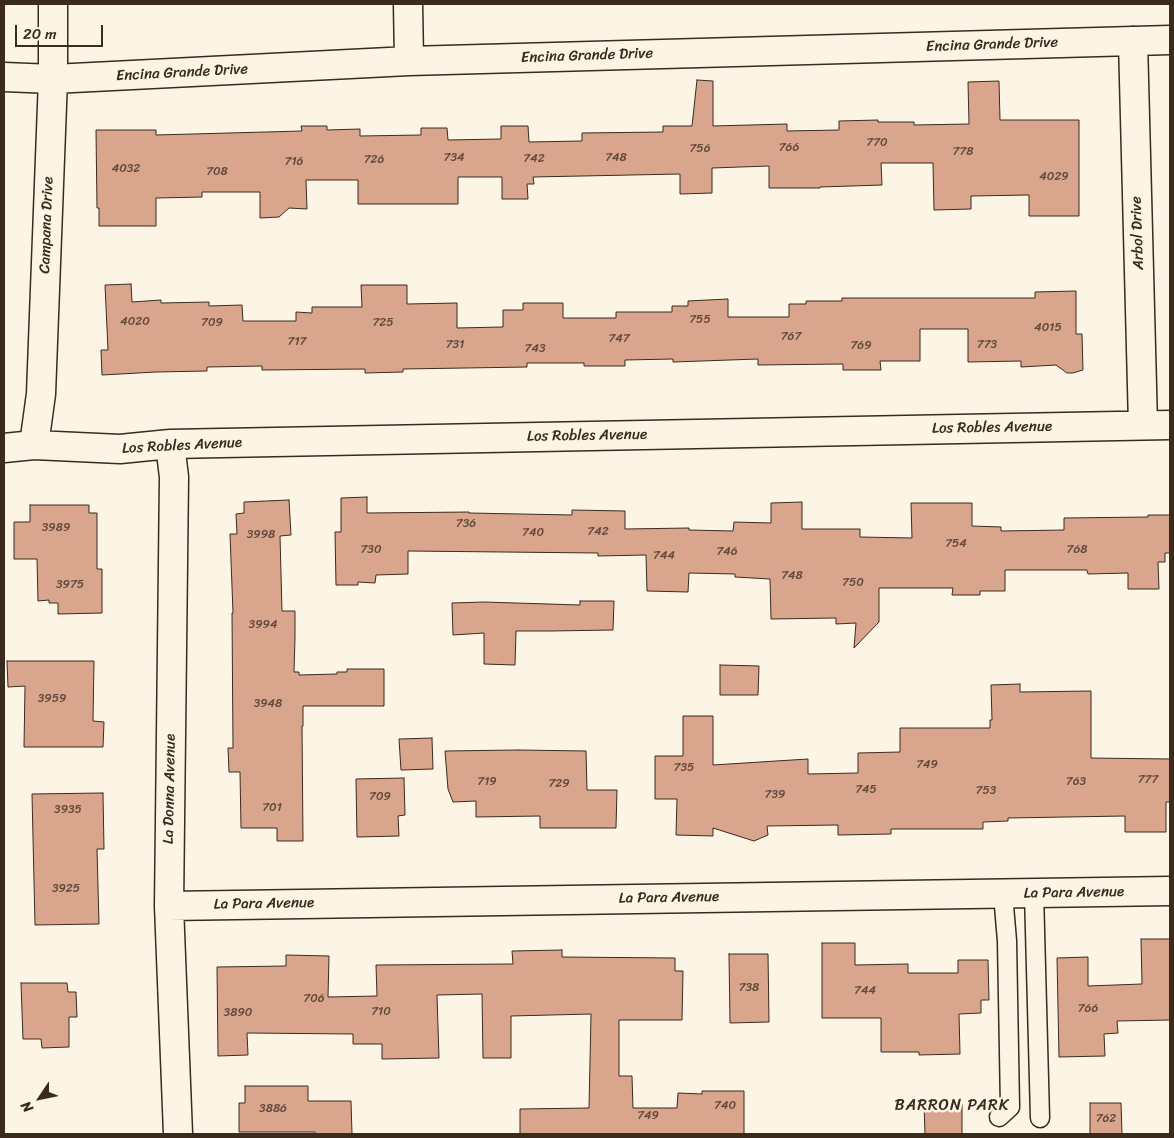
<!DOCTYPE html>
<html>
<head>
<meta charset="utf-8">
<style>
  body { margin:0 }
  #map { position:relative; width:1174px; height:1138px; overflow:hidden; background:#fcf5e5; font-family:Sriracha,sans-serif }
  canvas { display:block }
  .frame { position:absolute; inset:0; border:5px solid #3b2a1e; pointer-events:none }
  .north { position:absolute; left:15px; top:1073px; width:50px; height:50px; -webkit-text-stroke:4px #fcf5e5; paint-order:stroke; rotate:236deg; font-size:14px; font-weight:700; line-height:20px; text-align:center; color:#3b2a1e }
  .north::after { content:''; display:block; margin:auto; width:18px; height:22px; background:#3b2a1e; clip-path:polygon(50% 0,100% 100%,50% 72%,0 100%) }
  .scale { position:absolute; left:15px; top:25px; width:88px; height:22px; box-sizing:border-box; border:2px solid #3b2a1e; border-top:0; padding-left:6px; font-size:15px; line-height:18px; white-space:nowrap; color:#3b2a1e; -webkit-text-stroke:4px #fcf5e5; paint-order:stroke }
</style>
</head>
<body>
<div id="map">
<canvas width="1174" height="1138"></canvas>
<div class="frame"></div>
<div class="north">N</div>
<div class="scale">20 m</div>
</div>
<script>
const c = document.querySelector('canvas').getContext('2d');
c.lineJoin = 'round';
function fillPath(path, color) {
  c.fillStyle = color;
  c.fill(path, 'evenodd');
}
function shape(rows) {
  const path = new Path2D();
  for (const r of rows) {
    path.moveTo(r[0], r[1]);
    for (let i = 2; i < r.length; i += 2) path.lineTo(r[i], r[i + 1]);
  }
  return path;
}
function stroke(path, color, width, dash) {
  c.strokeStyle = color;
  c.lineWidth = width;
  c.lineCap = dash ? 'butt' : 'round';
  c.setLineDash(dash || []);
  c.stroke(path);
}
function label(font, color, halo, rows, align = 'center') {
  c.font = font + ' Sriracha,sans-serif';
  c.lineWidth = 5;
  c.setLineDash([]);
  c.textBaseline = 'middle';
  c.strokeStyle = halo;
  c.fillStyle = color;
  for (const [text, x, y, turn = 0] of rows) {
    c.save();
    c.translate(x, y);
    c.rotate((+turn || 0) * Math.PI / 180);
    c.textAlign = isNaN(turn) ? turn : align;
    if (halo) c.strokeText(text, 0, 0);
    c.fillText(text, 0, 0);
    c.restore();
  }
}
const building = shape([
  [697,80,713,81,713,126,787,124,787,131,839,130,839,121,878,120,878,122,914,122,914,125,969,124,968,82,999,81,1000,120,1079,120,1079,216,1029,216,1029,195,971,196,971,209,934,210,933,163,881,163,882,185,820,187,820,188,769,188,769,166,712,168,712,193,680,194,680,174,533,177,534,184,527,184,528,199,502,199,502,177,458,177,458,204,358,204,358,180,306,180,307,209,289,208,279,217,260,218,260,192,202,192,202,197,156,198,156,226,99,226,99,208,97,208,96,130,156,130,156,135,302,131,301,126,327,126,327,130,360,129,360,136,421,135,421,128,447,128,448,140,501,139,501,126,528,126,529,142,582,141,582,133,663,132,663,126,692,126,697,80],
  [131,284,132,302,161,300,161,303,209,302,209,306,242,305,243,321,296,321,296,312,312,313,312,307,362,307,361,285,407,285,407,304,457,303,457,328,503,327,503,310,523,310,523,303,563,303,563,318,616,318,616,312,672,312,672,306,688,306,688,301,728,299,728,317,789,317,789,304,806,304,806,301,842,301,842,298,1035,298,1035,292,1076,291,1076,334,1082,334,1083,370,1073,373,1067,373,1056,365,1021,367,1021,361,968,362,968,329,920,329,920,361,880,361,881,370,843,370,843,364,758,365,758,359,673,362,673,359,625,360,625,366,584,366,584,363,527,363,527,367,403,369,403,372,365,373,365,369,262,370,262,366,207,367,207,371,156,372,102,375,101,350,108,350,105,285,131,284],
  [367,497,367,513,469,512,469,513,572,515,572,510,625,511,625,529,689,528,689,530,733,531,734,522,771,523,771,503,802,502,802,529,860,529,860,537,912,538,911,503,972,503,972,526,1001,527,1001,531,1064,530,1064,518,1148,517,1148,515,1170,515,1170,553,1165,553,1165,562,1158,562,1159,589,1128,589,1128,573,1088,574,1087,570,1005,570,1005,591,980,591,980,595,952,595,953,588,879,588,879,622,854,648,856,623,836,624,836,618,771,619,770,579,735,577,735,574,689,573,688,592,647,591,646,555,598,556,598,553,408,551,408,574,376,575,375,583,358,582,358,585,336,585,335,532,341,532,341,498,367,497],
  [289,500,291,535,280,536,282,611,295,611,295,637,294,672,299,672,299,675,337,674,337,672,347,672,347,669,384,669,384,706,303,706,303,726,302,726,303,841,277,841,277,828,241,828,240,772,229,772,228,748,233,748,232,613,233,613,230,534,237,534,236,514,244,513,244,502,289,500],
  [30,505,89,505,89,513,97,513,97,569,102,569,102,613,58,614,58,603,49,603,49,600,38,601,37,559,14,559,14,522,30,522,30,505],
  [580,601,614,601,613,630,551,631,516,631,515,665,484,664,484,633,453,635,452,603,484,602,580,605,580,601],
  [7,661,94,661,93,721,104,722,103,747,24,747,25,686,8,687,7,661],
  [720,665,759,666,758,695,720,695,720,665],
  [1020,684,1020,692,1091,691,1091,758,1170,759,1170,802,1166,802,1166,832,1125,832,1125,816,1008,818,1008,821,983,822,983,829,891,829,891,834,838,835,838,825,767,826,768,835,754,841,713,828,713,836,676,835,677,799,655,799,655,756,683,756,683,716,713,716,713,765,808,759,808,774,858,773,858,753,900,752,900,728,990,728,990,720,992,720,991,685,1020,684],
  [432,738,433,769,401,770,399,739,432,738],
  [518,750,586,751,587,790,617,790,616,828,540,828,540,816,476,817,476,801,453,802,448,789,445,751,518,750],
  [404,778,405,815,398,816,399,836,357,837,356,779,404,778],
  [103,793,104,849,97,849,99,924,35,925,32,794,103,793],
  [1141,939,1170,939,1170,1020,1117,1021,1118,1033,1104,1034,1105,1056,1059,1057,1057,958,1088,957,1088,986,1142,984,1141,939],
  [822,943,855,943,855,965,908,964,908,973,958,973,958,960,988,960,989,1000,981,1000,981,1013,959,1014,960,1054,919,1055,919,1052,881,1052,881,1018,822,1018,822,943],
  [562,950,562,957,675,958,675,971,683,971,682,1020,619,1020,619,1076,632,1076,633,1108,677,1108,678,1093,702,1094,702,1091,744,1091,744,1134,520,1134,520,1109,589,1108,591,1014,511,1016,511,1058,483,1058,482,994,437,995,439,1058,382,1059,382,1044,353,1044,353,1034,247,1033,248,1055,218,1056,217,967,286,966,286,955,329,956,328,997,377,996,376,965,513,964,512,951,562,950],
  [729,954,768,954,769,1022,730,1023,729,954],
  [21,983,67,983,68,992,76,992,77,1017,69,1017,69,1047,42,1048,41,1039,23,1039,21,983],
  [245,1086,308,1086,308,1101,351,1101,352,1134,315,1134,315,1132,239,1132,239,1103,245,1103,245,1086],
  [1090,1103,1121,1103,1122,1134,1090,1134,1090,1103],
  [924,1104,962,1104,962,1134,925,1134,924,1104]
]);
const service = shape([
  [1034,893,1040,1118],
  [999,1117,1010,1107,1007,941,1003,894]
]);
const minor = shape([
  [408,4,409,61],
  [1133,41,1143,425],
  [4,77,53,79,409,61,1170,40],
  [170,444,174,477,169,906,178,1134],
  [34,445,41,394,53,79,53,4],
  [4,448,34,445,120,449,170,444,222,443,1170,425],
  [169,906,1170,891]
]);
const numberNames = [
  ["770",877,143],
  ["766",789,148],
  ["756",700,149],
  ["778",963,152],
  ["734",454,158],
  ["748",616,158],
  ["742",534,159],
  ["726",374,160],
  ["716",294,162],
  ["4032",126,169],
  ["708",217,172],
  ["4029",1054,177],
  ["755",700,320],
  ["4020",135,322],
  ["709",212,323],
  ["725",383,323],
  ["4015",1048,328],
  ["767",791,337],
  ["747",619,339],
  ["717",297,342],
  ["731",455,345],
  ["773",987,345],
  ["769",861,346],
  ["743",535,349],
  ["736",466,524],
  ["3989",56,528],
  ["742",598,532],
  ["740",533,533],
  ["3998",261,535],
  ["754",956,544],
  ["730",371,550],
  ["768",1077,550],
  ["746",727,552],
  ["744",664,556],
  ["748",792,576],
  ["750",853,583],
  ["3975",70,585],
  ["3994",263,625],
  ["3959",52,699],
  ["3948",268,704],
  ["749",927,765],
  ["735",684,768],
  ["777",1148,780],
  ["719",487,782],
  ["763",1076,782],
  ["729",559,784],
  ["745",866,790],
  ["753",986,791],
  ["739",775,795],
  ["709",380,797],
  ["701",272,808],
  ["3935",68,810],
  ["3925",66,889],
  ["738",749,988],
  ["744",865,991],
  ["706",314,999],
  ["766",1088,1009],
  ["710",381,1012],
  ["3890",238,1013],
  ["740",725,1106],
  ["3886",273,1109],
  ["749",648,1116],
  ["762",1106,1119]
];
const streetNames = [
  ["Encina Grande Drive",992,45,-2],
  ["Encina Grande Drive",587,56,-2],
  ["Encina Grande Drive",182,73,-3],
  ["Campana Drive",47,225,-88],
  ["Arbol Drive",1138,233,-92],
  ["Los Robles Avenue",992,428,-1],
  ["Los Robles Avenue",587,436,-1],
  ["Los Robles Avenue",182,446,-3],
  ["La Donna Avenue",170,789,-89],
  ["La Para Avenue",1074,893,-1],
  ["La Para Avenue",669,898,-1],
  ["La Para Avenue",264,904,-1]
];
const neighbourhoodNames = [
  ["BARRON PARK",952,1106]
];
fillPath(building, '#d9a58d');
stroke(building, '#3b2a1e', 1);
stroke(service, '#3b2a1e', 21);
stroke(minor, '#3b2a1e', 31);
stroke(service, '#fcf5e5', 18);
stroke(minor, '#fcf5e5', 28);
label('12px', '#62493a', null, numberNames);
label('15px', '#3b2a1e', '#fcf5e5', streetNames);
c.letterSpacing = '1px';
label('16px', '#3b2a1e', '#fcf5e5', neighbourhoodNames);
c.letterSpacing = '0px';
</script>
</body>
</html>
